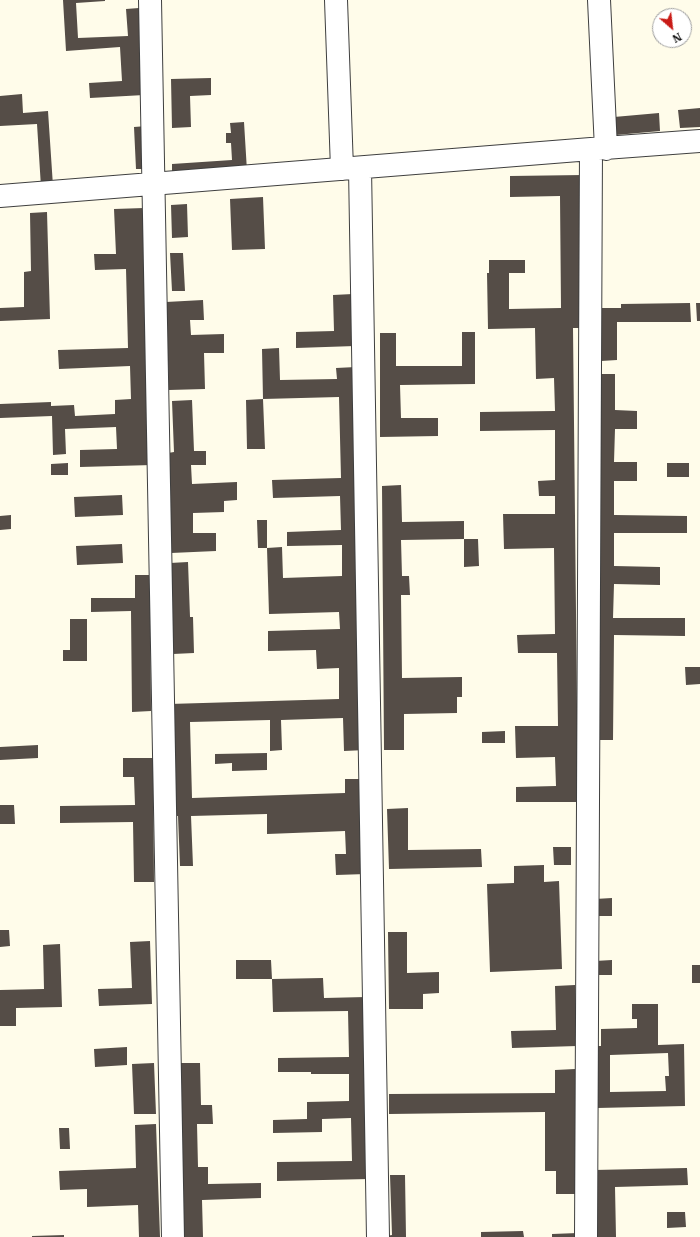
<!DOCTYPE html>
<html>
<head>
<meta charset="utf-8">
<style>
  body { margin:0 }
  #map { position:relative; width:700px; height:1237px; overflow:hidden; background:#fffcea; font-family:"IBM Plex Serif",serif }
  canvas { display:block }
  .north { position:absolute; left:652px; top:8px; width:40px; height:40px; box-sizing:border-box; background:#fff; border:1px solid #9e9e9e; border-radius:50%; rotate:152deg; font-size:11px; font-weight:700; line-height:16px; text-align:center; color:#0c0c0c }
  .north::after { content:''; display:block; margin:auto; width:14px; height:18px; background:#c91b16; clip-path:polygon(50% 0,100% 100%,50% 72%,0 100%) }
</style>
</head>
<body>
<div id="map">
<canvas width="700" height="1237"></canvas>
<div class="north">N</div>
</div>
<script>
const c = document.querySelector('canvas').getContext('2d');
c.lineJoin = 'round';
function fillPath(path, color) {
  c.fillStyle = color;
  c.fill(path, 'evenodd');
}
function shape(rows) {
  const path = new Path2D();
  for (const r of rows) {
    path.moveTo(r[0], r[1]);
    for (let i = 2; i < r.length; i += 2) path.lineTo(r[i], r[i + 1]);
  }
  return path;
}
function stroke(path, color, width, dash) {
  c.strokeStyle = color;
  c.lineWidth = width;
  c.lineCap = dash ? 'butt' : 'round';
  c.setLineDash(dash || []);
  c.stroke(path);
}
const building = shape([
  [63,0,105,0,105,1,76,3,78,38,128,36,126,9,139,8,144,95,90,98,89,83,122,81,120,47,66,51],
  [211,78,211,95,190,96,191,127,172,128,171,79],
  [22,94,23,113,48,111,53,186,41,187,37,124,0,126,0,96],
  [700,108,700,127,680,128,678,110],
  [659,113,660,131,616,135,614,117],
  [244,122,247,171,172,175,172,164,232,160,231,143,226,143,226,133,231,133,230,123],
  [147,126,148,169,136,169,134,127],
  [583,175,584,328,573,328,578,802,516,802,516,787,556,786,555,757,516,758,515,726,558,726,557,653,518,653,517,635,555,634,554,548,504,549,503,514,555,514,555,496,539,496,538,481,555,480,555,430,480,431,480,412,555,411,554,378,536,379,535,328,488,329,487,273,489,273,489,260,525,260,525,273,509,273,509,309,561,308,560,196,510,197,510,176],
  [263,197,265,249,232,250,230,199],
  [187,204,188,237,172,238,171,205],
  [144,208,152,465,80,467,80,450,117,449,116,427,65,429,66,454,53,455,52,416,0,418,0,404,51,402,51,406,74,405,75,416,115,414,115,400,131,399,130,366,59,369,58,350,128,348,126,269,95,270,94,254,116,254,114,209],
  [47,212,50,319,0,321,0,308,24,307,24,272,31,271,30,213],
  [170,253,183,253,185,291,172,291],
  [353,294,355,346,296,348,296,332,334,331,333,295],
  [203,300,204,320,190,320,191,335,224,334,224,353,204,353,205,389,169,390,166,302],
  [690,303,691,322,617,322,617,360,601,361,600,308,621,308,621,304],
  [696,303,700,303,700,321,697,321],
  [462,332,475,332,475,384,400,385,401,418,438,418,438,436,380,437,380,333,396,333,396,366,462,366],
  [279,348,280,380,337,379,336,368,356,367,366,750,344,751,343,718,281,720,282,750,270,751,270,720,190,722,192,798,345,793,345,779,363,779,366,874,336,875,335,854,346,854,345,831,267,834,267,814,191,816,193,866,180,866,178,816,172,816,169,704,339,699,339,668,317,669,316,650,268,651,268,631,340,629,339,612,269,614,267,548,282,547,283,578,342,576,342,545,287,546,287,532,341,530,340,496,273,498,272,480,341,478,339,397,263,399,262,349],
  [595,374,615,374,615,410,637,411,637,429,615,429,614,462,637,462,637,481,614,481,614,515,687,516,687,533,614,533,614,566,660,567,660,585,614,584,613,618,685,618,685,636,614,635,613,740,593,740],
  [263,399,265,449,247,449,246,400],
  [192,400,194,451,206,451,206,465,191,465,192,484,237,482,237,500,224,501,224,512,193,513,193,533,216,533,216,551,171,553,168,453,174,452,172,401],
  [68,463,68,475,51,475,51,464],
  [667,463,689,463,689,477,667,477],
  [401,485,402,522,464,521,464,539,478,539,479,566,464,567,464,539,401,540,402,576,409,576,410,595,401,595,402,678,462,677,462,697,457,697,457,713,404,714,404,750,384,750,382,486],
  [122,495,123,515,75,517,74,497],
  [11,515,11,529,0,530,0,516],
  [257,520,267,520,267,548,258,548],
  [122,544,123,563,77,565,76,546],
  [188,562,190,617,193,617,194,653,173,654,170,563],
  [135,575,150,575,151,711,132,712,131,611,91,612,91,598,135,598],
  [70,619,87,619,87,661,63,661,63,650,70,650],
  [685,667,700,667,700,684,686,685],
  [505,731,505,743,482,743,482,732],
  [38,745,38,758,0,760,0,747],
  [267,753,267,770,232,771,232,763,215,764,215,754],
  [123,758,153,758,154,882,134,882,133,822,60,823,60,806,135,805,134,777,123,777],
  [0,805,14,805,15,824,0,824],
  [408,808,408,850,481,849,482,867,389,869,387,809],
  [553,847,571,847,571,865,554,865],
  [544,865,544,882,559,881,562,969,490,972,487,884,514,883,514,866],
  [612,898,612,916,595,916,595,899],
  [0,930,9,930,10,946,0,947],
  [388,932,407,932,407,973,439,972,439,993,423,994,423,1009,389,1009],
  [150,941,152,1004,99,1006,98,989,132,988,130,942],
  [60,944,62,1007,16,1008,16,1026,0,1026,0,990,44,989,43,945],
  [236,960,271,960,272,979,236,979],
  [612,960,612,975,595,975,595,961],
  [692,965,700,965,700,983,692,983],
  [323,978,324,998,366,997,369,1179,277,1181,277,1162,352,1161,351,1118,322,1119,322,1132,273,1133,273,1120,307,1119,307,1102,349,1101,349,1074,311,1074,311,1072,278,1072,278,1058,349,1057,348,1011,273,1012,272,979],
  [575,985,577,1046,512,1048,511,1031,556,1030,555,986],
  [632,1004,658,1004,658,1045,684,1044,685,1106,597,1108,596,1046,601,1046,601,1029,637,1028,637,1019,632,1019],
  [668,1053,669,1076,665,1076,666,1091,610,1092,610,1055],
  [127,1047,127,1065,95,1067,94,1049],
  [154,1063,156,1114,134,1114,132,1064],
  [176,1063,200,1063,201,1105,212,1105,213,1124,197,1124,198,1167,208,1167,208,1184,261,1183,261,1198,202,1200,203,1237,181,1237],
  [575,1069,576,1194,556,1194,556,1171,545,1171,545,1112,389,1114,389,1094,555,1093,555,1070],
  [156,1124,160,1237,139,1237,138,1205,87,1207,87,1189,60,1190,59,1171,136,1168,135,1125],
  [59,1128,69,1128,70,1149,60,1149],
  [687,1168,688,1185,615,1187,616,1237,596,1237,594,1170],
  [390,1175,405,1175,406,1237,386,1237,386,1236,392,1235],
  [667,1212,685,1212,686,1227,667,1228],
  [523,1231,524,1237,481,1237,481,1232],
  [578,1233,578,1237,552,1237,552,1234],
  [64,1235,64,1237,32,1237,32,1236]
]);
const minor = shape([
  [150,0,173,1237],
  [336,0,342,169],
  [599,0,606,149],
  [360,168,378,1237],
  [0,196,591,149,700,141],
  [586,1237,591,149]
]);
fillPath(building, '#554d47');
stroke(minor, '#3f3f3f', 24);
stroke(minor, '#fff', 22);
</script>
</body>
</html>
